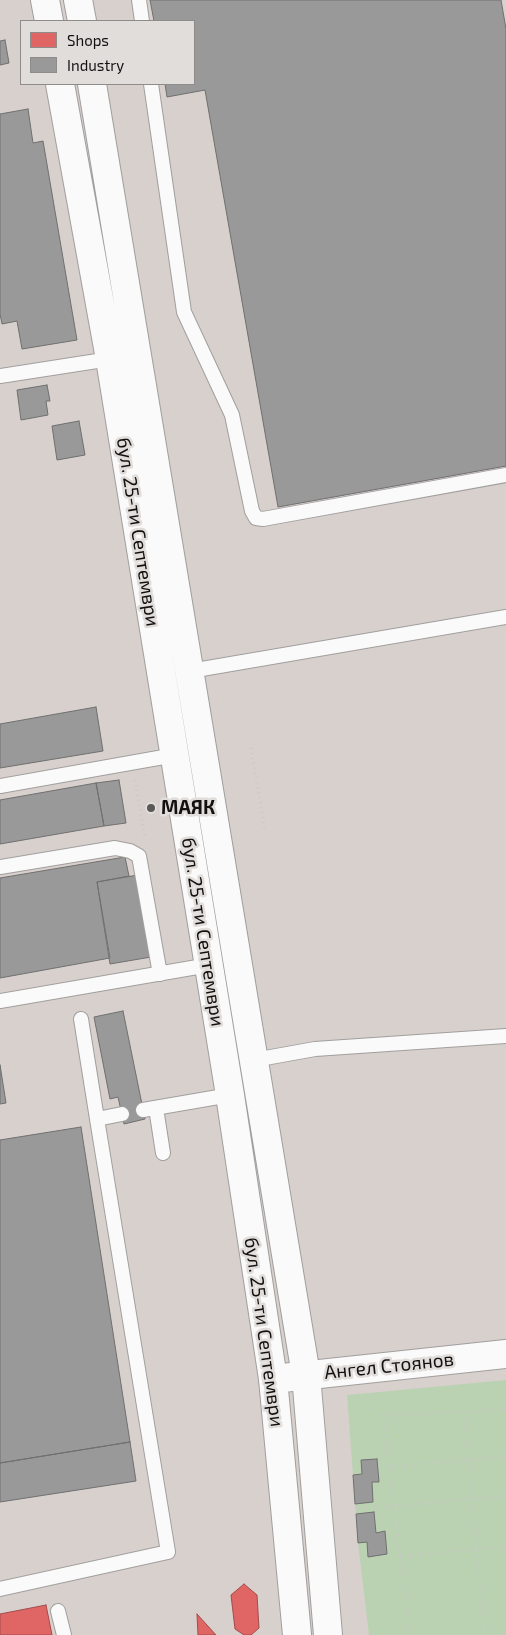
<!DOCTYPE html>
<html>
<head>
<meta charset="utf-8">
<style>
  body { margin:0 }
  #map { position:relative; width:506px; height:1635px; overflow:hidden; background:#e0dedc; font-family:"Exo 2",sans-serif }
  canvas { display:block }
  .legend { position:absolute; left:20px; top:20px; width:175px; height:65px; box-sizing:border-box; background:#e1dddb; border:1px solid #8e8b8a; margin:0; padding:6px 9px; list-style:none; font-size:15px; color:#121110 }
  .legend li { display:flex; align-items:center; gap:10px; height:25px }
  .legend b { width:25px; border:1px solid #8e8b8a }
</style>
</head>
<body>
<div id="map">
<canvas width="506" height="1635"></canvas>
<ul class="legend">
<li><b style="height:14px;background:#e06666"></b>Shops</li>
<li><b style="height:14px;background:#999"></b>Industry</li>
</ul>
</div>
<script>
const c = document.querySelector('canvas').getContext('2d');
c.lineJoin = 'round';
function fillPath(path, color) {
  c.fillStyle = color;
  c.fill(path, 'evenodd');
}
function shape(rows) {
  const path = new Path2D();
  for (const r of rows) {
    path.moveTo(r[0], r[1]);
    for (let i = 2; i < r.length; i += 2) path.lineTo(r[i], r[i + 1]);
  }
  return path;
}
function stroke(path, color, width, dash) {
  c.strokeStyle = color;
  c.lineWidth = width;
  c.lineCap = dash ? 'butt' : 'round';
  c.setLineDash(dash || []);
  c.stroke(path);
}
function label(font, color, halo, rows, align = 'center') {
  c.font = font + ' "Exo 2",sans-serif';
  c.lineWidth = 5;
  c.setLineDash([]);
  c.textBaseline = 'middle';
  c.strokeStyle = halo;
  c.fillStyle = color;
  for (const [text, x, y, turn = 0] of rows) {
    c.save();
    c.translate(x, y);
    c.rotate((+turn || 0) * Math.PI / 180);
    c.textAlign = isNaN(turn) ? turn : align;
    if (halo) c.strokeText(text, 0, 0);
    c.fillText(text, 0, 0);
    c.restore();
  }
}
const built = shape([
  [0,0,506,0,506,1635,0,1635],
  [21,21,194,21,194,84,21,84]
]);
const green = shape([
  [506,1380,506,1635,369,1635,358,1543,347,1395]
]);
const shops = shape([
  [244,1584,257,1595,259,1628,251,1635,244,1635,235,1629,231,1595,244,1584],
  [46,1605,52,1635,0,1635,0,1614,46,1605],
  [197,1614,216,1635,198,1635,197,1614]
]);
const industry = shape([
  [150,0,501,0,506,29,506,466,278,507,205,90,167,97,165,84,194,84,194,21,154,21,150,0],
  [5,40,9,63,0,65,0,41,5,40],
  [28,109,33,143,43,141,77,340,22,349,17,321,2,324,0,314,0,114,28,109],
  [47,385,50,401,46,401,48,415,21,420,17,390,47,385],
  [79,421,85,455,57,460,52,426,79,421],
  [96,707,103,751,0,768,0,724,96,707],
  [119,780,126,823,104,826,96,783,119,780],
  [96,783,104,826,0,844,0,800,96,783],
  [125,857,129,876,97,882,110,958,0,978,0,878,125,857],
  [138,875,151,957,110,964,97,882,138,875],
  [123,1011,145,1119,124,1124,118,1097,110,1099,94,1017,123,1011],
  [0,1065,6,1103,0,1104,0,1065],
  [81,1127,130,1442,0,1463,0,1140,81,1127],
  [130,1442,136,1481,0,1502,0,1463,130,1442],
  [377,1459,379,1482,372,1482,373,1502,355,1504,353,1475,362,1474,361,1460,377,1459],
  [374,1512,376,1533,385,1531,387,1554,368,1557,367,1542,358,1543,356,1514,374,1512]
]);
const path = shape([
  [251,748,265,831],
  [135,780,145,838],
  [464,1411,485,1635],
  [389,1467,506,1457],
  [356,1509,506,1496],
  [400,1556,506,1547],
  [410,1635,383,1416,506,1409]
]);
const service = shape([
  [139,0,142,21],
  [151,84,184,312,232,415,252,511,256,518,263,519,506,475],
  [0,376,110,359],
  [190,671,506,617],
  [0,786,175,755],
  [0,867,115,848,130,851,139,856,160,974],
  [0,1001,209,965],
  [81,1019,97,1119],
  [254,1060,315,1049,506,1036],
  [156,1108,163,1153],
  [143,1110,230,1095],
  [0,1589,168,1552,97,1119,122,1114],
  [58,1611,64,1635]
]);
const tertiary = shape([
  [273,1379,506,1354]
]);
const secondary = shape([
  [45,0,49,21],
  [78,0,82,21],
  [60,84,110,359,230,1095,273,1379,297,1635],
  [92,84,306,1375,328,1635]
]);
const markers = [
  [151,808,5,"#5a5957"]
];
const streetNames = [
  ["бул. 25-ти Септември",138,532,81],
  ["бул. 25-ти Септември",203,932,81],
  ["бул. 25-ти Септември",264,1332,82],
  ["Ангел Стоянов",389,1366,-6]
];
const poiNames = [
  ["МАЯК",161,808]
];
fillPath(built, '#d8d0cd');
fillPath(green, '#bbd2b2');
fillPath(shops, '#e06666');
stroke(shops, '#a24c4c', 1);
fillPath(industry, '#999');
stroke(industry, '#707070', 1);
stroke(service, '#a19f9e', 16);
stroke(tertiary, '#a19f9e', 30);
stroke(secondary, '#a19f9e', 30);
stroke(path, '#c9c9c8', 3, [1, 4]);
stroke(service, '#fafafa', 14);
stroke(tertiary, '#fafafa', 28);
stroke(secondary, '#fafafa', 28);
for (const [x, y, r, color] of markers) {
  const dot = new Path2D();
  dot.arc(x, y, r, 0, 2 * Math.PI);
  c.fillStyle = color;
  c.fill(dot);
  stroke(dot, '#e1dddb', 2);
}
label('19px', '#121110', '#e1dddb', streetNames);
label('bold 19px', '#121110', '#e1dddb', poiNames, 'left');
</script>
</body>
</html>
